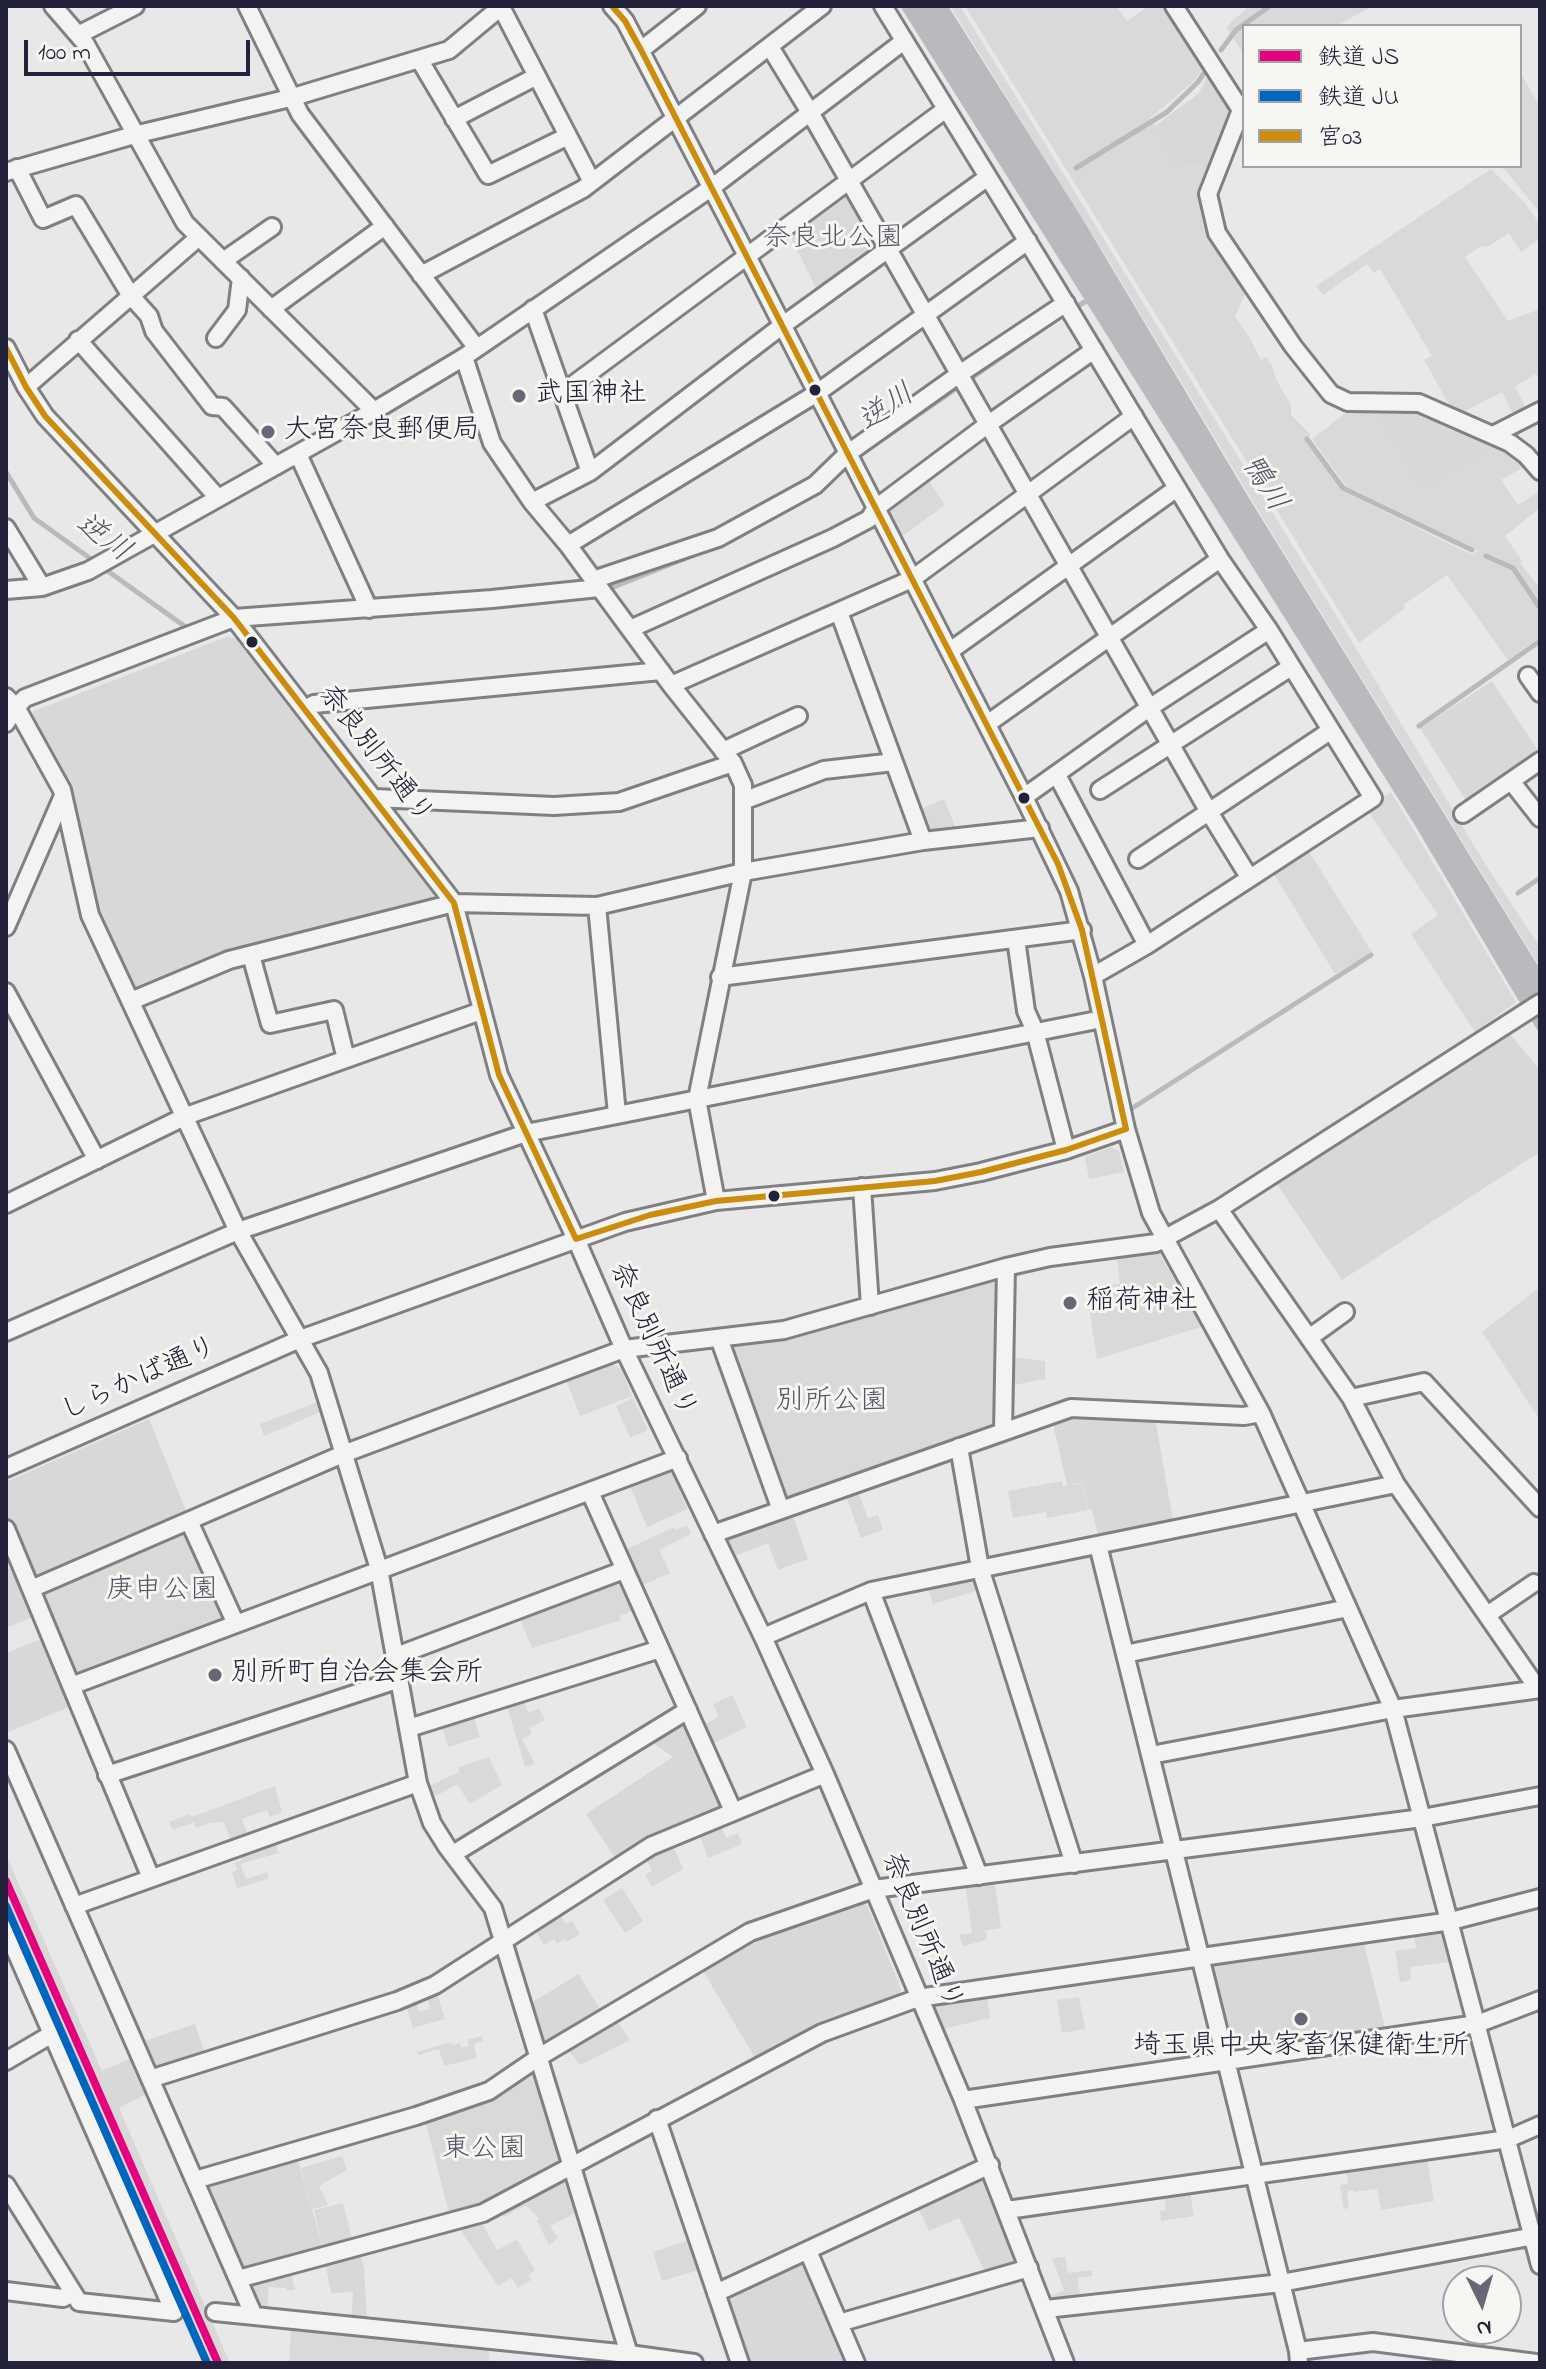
<!DOCTYPE html>
<html>
<head>
<meta charset="utf-8">
<style>
  body { margin:0 }
  #map { position:relative; width:1546px; height:2369px; overflow:hidden; background:#e8e8e8; font-family:"Indie Flower","Klee One",sans-serif }
  canvas { display:block }
  .frame { position:absolute; inset:0; border:8px solid #22223b; pointer-events:none }
  .legend { position:absolute; left:1242px; top:24px; width:280px; height:144px; box-sizing:border-box; background:#f6f6f2; border:2px solid #a1a1a9; margin:0; padding:10px 14px; list-style:none; font-size:24px; color:#22223b }
  .legend li { display:flex; align-items:center; gap:16px; height:40px }
  .legend b { width:40px; border:2px solid #a1a1a9 }
  .north { position:absolute; left:1442px; top:2265px; width:80px; height:80px; box-sizing:border-box; background:#f6f6f2; border:2px solid #a1a1a9; border-radius:50%; rotate:175deg; font-size:22px; font-weight:700; line-height:32px; text-align:center; color:#22223b }
  .north::after { content:''; display:block; margin:auto; width:28px; height:36px; background:#676778; clip-path:polygon(50% 0,100% 100%,50% 72%,0 100%) }
  .scale { position:absolute; left:24px; top:40px; width:226px; height:36px; box-sizing:border-box; border:4px solid #22223b; border-top:0; padding-left:10px; font-size:24px; line-height:28px; white-space:nowrap; color:#22223b; -webkit-text-stroke:6px #f6f6f2; paint-order:stroke }
</style>
</head>
<body>
<div id="map">
<canvas width="1546" height="2369"></canvas>
<div class="frame"></div>
<ul class="legend">
<li><b style="height:10px;background:#e5007d"></b>鉄道 JS</li>
<li><b style="height:10px;background:#0065bd"></b>鉄道 JU</li>
<li><b style="height:10px;background:#cc8c0c"></b>宮03</li>
</ul>
<div class="north">N</div>
<div class="scale">100 m</div>
</div>
<script>
const c = document.querySelector('canvas').getContext('2d');
c.lineJoin = 'round';
function fillPath(path, color) {
  c.fillStyle = color;
  c.fill(path, 'evenodd');
}
function shape(rows) {
  const path = new Path2D();
  for (const r of rows) {
    path.moveTo(r[0], r[1]);
    for (let i = 2; i < r.length; i += 2) path.lineTo(r[i], r[i + 1]);
  }
  return path;
}
function stroke(path, color, width, dash) {
  c.strokeStyle = color;
  c.lineWidth = width;
  c.lineCap = dash ? 'butt' : 'round';
  c.setLineDash(dash || []);
  c.stroke(path);
}
function label(font, color, halo, rows, align = 'center') {
  c.font = font + ' "Indie Flower","Klee One",sans-serif';
  c.lineWidth = 6;
  c.setLineDash([]);
  c.textBaseline = 'middle';
  c.strokeStyle = halo;
  c.fillStyle = color;
  for (const [text, x, y, turn = 0] of rows) {
    c.save();
    c.translate(x, y);
    c.rotate((+turn || 0) * Math.PI / 180);
    c.textAlign = isNaN(turn) ? turn : align;
    if (halo) c.strokeText(text, 0, 0);
    c.fillText(text, 0, 0);
    c.restore();
  }
}
const built = shape([
  [1210,71,1233,111,1209,166,1171,167,1155,126,1199,93],
  [1417,409,1501,444,1421,494,1375,411],
  [226,637,235,638,433,894,431,902,140,992,132,990,97,911,30,717,34,711],
  [1492,681,1540,753,1468,804,1420,728],
  [1511,1035,1540,1070,1540,1152,1342,1280,1276,1183],
  [1070,1414,1155,1418,1173,1520,1098,1536,1092,1510,1089,1510,1083,1482,1067,1485,1052,1420],
  [149,1419,187,1513,34,1576,6,1512,6,1482],
  [665,1469,673,1473,687,1509,647,1527,629,1484],
  [792,1513,808,1559,778,1570,768,1543,734,1556,728,1541,731,1534],
  [15,1566,35,1616,6,1628,6,1570],
  [44,1638,71,1706,6,1733,6,1653],
  [679,1721,686,1723,722,1803,720,1810,617,1861,586,1814,673,1757,649,1740],
  [6,1855,102,2071,134,2057,149,2093,119,2108,230,2363,202,2363,112,2160,6,1919],
  [858,1900,867,1905,901,1989,898,1998,805,2032,757,2061,702,1969,754,1938],
  [1363,1940,1386,2031,1234,2053,1229,2050,1210,1967,1213,1963],
  [579,1974,602,2013,549,2045,543,2043,529,2004],
  [195,2024,205,2053,158,2068,153,2067,142,2042],
  [297,2157,323,2247,245,2269,241,2266,206,2187,209,2182],
  [976,2178,984,2180,1014,2260,1011,2267,986,2274,959,2218,929,2231,917,2206],
  [360,2253,364,2268,367,2321,351,2320,353,2292,331,2293,325,2262],
  [799,2261,807,2265,849,2363,751,2363,746,2358,726,2300,729,2293]
]);
const green = shape([
  [950,6,960,6,965,14,1350,638,1487,867,1540,947,1540,967,1264,520,1107,258],
  [965,6,1116,6,1127,21,1149,6,1169,6,1206,64,1193,82,1149,119,1156,127,1171,167,1209,166,1202,189,1251,291,1245,294,1235,316,1249,337,1261,360,1266,357,1272,366,1276,379,1291,405,1291,415,1311,435,1306,440,1343,491,1472,555,1478,550,1346,486,1312,439,1348,411,1375,411,1421,494,1501,444,1527,465,1501,480,1518,505,1540,491,1540,508,1505,536,1522,561,1520,563,1540,588,1540,637,1508,660,1447,575,1403,605,1405,608,1359,643],
  [1249,6,1371,6,1371,7,1336,26,1244,26,1244,54,1226,27],
  [1520,72,1540,107,1540,213,1502,166,1520,166],
  [1491,169,1523,201,1540,224,1540,239,1521,252,1509,233,1487,247,1481,246,1465,257,1508,321,1540,309,1540,382,1536,374,1515,386,1527,410,1514,416,1502,392,1467,410,1465,414,1452,410,1424,360,1432,356,1380,269,1374,273,1367,264,1323,295,1316,286],
  [845,191,878,248,818,292,788,232],
  [927,478,945,505,901,537,885,509],
  [1391,792,1516,1002,1475,1032,1411,934,1438,915,1366,808],
  [944,799,957,831,928,834,919,810],
  [1305,845,1372,952,1335,974,1270,868],
  [1111,1147,1119,1151,1124,1172,1089,1179,1085,1157],
  [1158,1251,1201,1327,1097,1359,1086,1288,1120,1284,1117,1256],
  [1000,1276,997,1426,784,1500,727,1344],
  [1540,1287,1540,1420,1482,1332],
  [1009,1357,1045,1361,1045,1379,1009,1386],
  [612,1365,621,1368,632,1396,580,1416,567,1382],
  [633,1398,648,1430,630,1438,616,1406],
  [320,1401,323,1411,264,1436,260,1424],
  [1062,1481,1063,1486,1083,1483,1088,1510,1047,1518,1046,1512,1013,1518,1008,1491],
  [858,1492,868,1518,878,1515,883,1530,861,1538,846,1496],
  [687,1525,691,1534,659,1550,670,1573,638,1587,621,1552,674,1527,676,1530],
  [188,1529,227,1620,76,1676,40,1590],
  [972,1578,976,1581,979,1590,933,1604,928,1587],
  [617,1579,632,1611,620,1616,621,1620,532,1648,519,1617],
  [732,1695,747,1727,712,1744,703,1725,719,1717,713,1704],
  [523,1701,529,1713,539,1708,545,1720,529,1728,532,1734,522,1739,535,1764,525,1767,507,1706],
  [474,1718,480,1737,448,1747,442,1727],
  [489,1757,502,1785,470,1804,459,1787,456,1785,436,1796,429,1786,459,1772,458,1767],
  [275,1786,282,1812,270,1817,267,1810,242,1819,248,1837,231,1842,224,1822,210,1823,196,1828,194,1822,173,1830,169,1822,190,1814,192,1817],
  [721,1825,726,1838,738,1833,742,1844,708,1858,699,1834],
  [275,1843,279,1853,243,1863,241,1866,246,1879,268,1872,268,1879,237,1888,232,1872,237,1870,235,1863,242,1860,240,1855],
  [673,1845,683,1869,652,1887,645,1875,652,1871,646,1859,659,1849],
  [994,1880,1001,1928,983,1931,986,1932,987,1940,963,1946,959,1935,972,1933,965,1884],
  [622,1888,643,1921,625,1933,603,1900],
  [560,1915,566,1924,572,1921,580,1934,567,1942,564,1939,557,1944,554,1939,544,1945,535,1930],
  [1441,1929,1449,1962,1410,1967,1411,1980,1400,1982,1395,1951,1416,1948,1414,1934],
  [437,1994,445,2019,413,2028,406,2006,416,2001,419,2012,430,2009,427,1997],
  [987,1995,990,2018,943,2029,934,2007,939,2002],
  [1079,1997,1085,2029,1062,2033,1057,2000],
  [617,2021,630,2040,580,2065,568,2050],
  [482,2036,483,2041,474,2044,477,2058,444,2066,439,2049,418,2055,417,2052,451,2042,453,2045,460,2043,461,2048,469,2046,467,2040],
  [530,2073,537,2075,563,2158,561,2164,479,2207,452,2214,448,2209,426,2124,430,2118,470,2106],
  [342,2156,347,2170,319,2186,328,2205,312,2209,301,2168],
  [1427,2158,1434,2201,1381,2210,1377,2189,1354,2192,1353,2190,1349,2191,1347,2195,1349,2208,1344,2209,1340,2185,1348,2184,1346,2170],
  [562,2179,571,2182,579,2211,550,2226,558,2238,549,2245,537,2221,539,2219,528,2207,524,2206,504,2217,501,2211],
  [1190,2191,1194,2216,1161,2221,1160,2211,1166,2210,1164,2194],
  [343,2203,352,2240,323,2247,314,2210],
  [481,2221,497,2250,517,2240,535,2270,528,2275,531,2280,518,2288,511,2278,498,2286,462,2232,461,2226],
  [692,2239,702,2269,662,2281,653,2252],
  [1065,2257,1068,2273,1092,2270,1092,2276,1078,2278,1080,2298,1059,2301,1052,2295,1064,2290,1052,2258],
  [291,2272,295,2290,287,2290,286,2288,269,2287,267,2311,257,2306,249,2288,252,2280],
  [291,2328,488,2346,490,2363,289,2363]
]);
const water = shape([
  [900,6,948,6,1082,218,1252,503,1540,969,1540,1034,1517,998,1416,827]
]);
const stream = shape([
  [1221,50,1236,30,1270,6],
  [1076,168,1167,112,1198,82,1204,73],
  [1307,439,1343,488,1472,550],
  [6,472,34,518,187,628],
  [816,493,863,453,1060,317,1091,298],
  [1486,556,1513,568,1540,608],
  [606,590,704,551],
  [1419,726,1540,641],
  [1518,893,1540,878],
  [1131,1109,1371,955]
]);
const minor = shape([
  [53,6,85,43,185,223,374,411],
  [247,6,300,114,476,347],
  [612,6,625,21,747,256,1024,797,1069,891,1093,976,1126,1129,1151,1213,1261,1413,1393,1709,1540,2265],
  [883,6,1055,286,1220,559,1269,630,1373,798,1147,945,1093,976],
  [1174,6,1241,110,1208,194,1217,233,1293,346,1331,394,1348,402,1419,403,1510,443,1526,455,1540,471],
  [501,7,592,182],
  [78,35,135,6],
  [770,47,811,114,1209,812,1249,877],
  [641,50,697,6],
  [419,59,488,175,568,136],
  [454,119,537,76],
  [17,168,43,219,76,205,131,296,149,316,154,331,212,406,223,407,276,466],
  [6,172,134,135,290,98,449,50,502,6],
  [223,261,272,227],
  [421,275,583,189,822,6],
  [271,309,385,226],
  [533,309,590,472],
  [216,338,237,310,241,278],
  [78,340,218,498],
  [6,348,26,387,45,416,234,618,454,903,499,1075,576,1239,624,1349,763,1637,825,1774,963,2100,1065,2363],
  [464,357,492,443,532,502,568,545,671,685,733,763,743,785,743,872,697,1099,716,1201],
  [26,387,199,237],
  [562,393,946,109],
  [1493,435,1540,411],
  [298,454,369,609],
  [532,502,590,472,783,325,988,177],
  [6,528,42,587],
  [568,545,817,393,1028,241],
  [593,580,718,538,815,485,847,454,958,375,1066,303],
  [6,590,42,587,88,571,374,411,464,357,711,188,904,41],
  [839,612,923,841],
  [630,629,833,538,869,519,876,508,987,425,1094,350],
  [950,651,1177,488],
  [1528,676,1540,693],
  [671,685,912,579,1134,416],
  [6,697,16,707,62,790,90,915,238,1231,319,1373,379,1569,418,1783,432,1823,447,1847,493,1908,629,2354],
  [305,710,314,704,661,671],
  [6,723,16,707,25,698,234,618,492,599,599,588],
  [987,724,1220,559],
  [723,751,798,716],
  [1057,775,1147,945],
  [1511,781,1540,818],
  [1100,790,1291,667],
  [1024,797,1149,708,1269,630],
  [374,798,554,806,619,802,733,763],
  [743,801,824,770,894,762],
  [1463,814,1540,761],
  [1138,859,1330,731],
  [597,906,617,1114],
  [6,927,63,796],
  [1016,939,1026,1011,1035,1031,1066,1150],
  [251,955,270,1024,334,1010,346,1059],
  [720,977,1082,930],
  [6,992,97,1160],
  [131,1001,229,960,454,903,597,906,743,872,923,841,1040,828],
  [862,1187,870,1306],
  [6,1204,186,1116,481,1011],
  [1219,1209,1351,1398,1396,1484,1538,1689],
  [6,1332,238,1231,526,1133,1102,1019],
  [719,1338,781,1510],
  [1309,1338,1345,1312],
  [1351,1398,1424,1382,1540,1508],
  [1003,1432,1006,1267],
  [959,1447,980,1568,1074,1864],
  [6,1468,300,1339,625,1222,716,1201,935,1181,981,1172,1066,1150,1126,1129],
  [590,1492,733,1811],
  [189,1521,236,1624],
  [6,1529,151,1878],
  [713,1534,1071,1408,1244,1416,1261,1413],
  [1098,1545,1298,2351],
  [31,1589,343,1454,624,1349,784,1330,1006,1267,1050,1257,1156,1243,1219,1209,1540,1003],
  [871,1591,979,1876],
  [1487,1615,1534,1583],
  [763,1637,871,1591,1396,1484],
  [1125,1654,1348,1608],
  [396,1656,624,1570],
  [71,1686,678,1458],
  [409,1728,660,1649],
  [6,1750,254,2316],
  [1151,1755,1393,1709,1540,1689],
  [107,1775,400,1679],
  [453,1854,688,1710],
  [74,1906,418,1783],
  [6,1929,174,2312,79,2302,6,2185],
  [6,2061,52,2034],
  [150,2079,397,2001,435,1985,651,1846,825,1774],
  [963,2100,1477,2024,1540,2000],
  [657,2119,740,2363],
  [195,2180,416,2116,489,2091,539,2057,750,1932,874,1889,1422,1818,1540,1796],
  [1007,2210,1508,2139,1540,2125],
  [808,2251,856,2363],
  [238,2279,483,2213,822,2033,918,1998,1451,1921,1540,1898],
  [6,2291,63,2298,73,2293],
  [716,2293,990,2165],
  [1046,2309,1281,2283,1540,2235],
  [215,2312,629,2354,694,2363],
  [839,2323,1029,2268],
  [1299,2363,1298,2351,1373,2342,1536,2363]
]);
const bus1 = shape([
  [6,348,26,387,45,416,234,618,454,903,499,1075,576,1239,650,1215,716,1201,935,1181,981,1172,1066,1150,1126,1129,1082,930,1058,864,641,50,625,21,612,6]
]);
const rail1 = shape([
  [6,1881,218,2363]
]);
const rail2 = shape([
  [6,1906,207,2363]
]);
const markers = [
  [815,390,7,"#22223b"],
  [519,396,8,"#676778"],
  [268,432,8,"#676778"],
  [252,642,7,"#22223b"],
  [1024,798,7,"#22223b"],
  [774,1196,7,"#22223b"],
  [1070,1303,8,"#676778"],
  [215,1675,8,"#676778"],
  [1301,2019,8,"#676778"]
];
const parkNames = [
  ["奈良北公園",833,240],
  ["別所公園",832,1403],
  ["庚申公園",162,1592],
  ["東公園",484,2151]
];
const poiNames = [
  ["武国神社",535,396],
  ["大宮奈良郵便局",284,432],
  ["稲荷神社",1086,1303],
  ["別所町自治会集会所",231,1675],
  ["埼玉県中央家畜保健衛生所",1301,2048,"center"]
];
const streetNames = [
  ["奈良別所通り",374,756,52],
  ["奈良別所通り",651,1341,65],
  ["しらかば通り",140,1381,-24],
  ["奈良別所通り",920,1932,67]
];
const waterNames = [
  ["逆川",888,410,-34],
  ["鴨川",1262,485,58],
  ["逆川",102,540,36]
];
fillPath(built, '#d8d8d9');
fillPath(green, '#d9d9da');
fillPath(water, '#b9b9be');
stroke(stream, '#b9b9be', 5);
stroke(minor, '#808084', 22);
stroke(minor, '#f3f3f1', 16);
stroke(bus1, '#cc8c0c', 6);
stroke(rail1, '#e5007d', 8);
stroke(rail2, '#0065bd', 8);
for (const [x, y, r, color] of markers) {
  const dot = new Path2D();
  dot.arc(x, y, r, 0, 2 * Math.PI);
  c.fillStyle = color;
  c.fill(dot);
  stroke(dot, '#f6f6f2', 3);
}
label('28px', '#555567', '#f6f6f2', parkNames);
label('28px', '#22223b', '#f6f6f2', poiNames, 'left');
label('28px', '#22223b', '#f6f6f2', streetNames);
label('italic 30px', '#565668', '#f6f6f2', waterNames);
</script>
</body>
</html>
